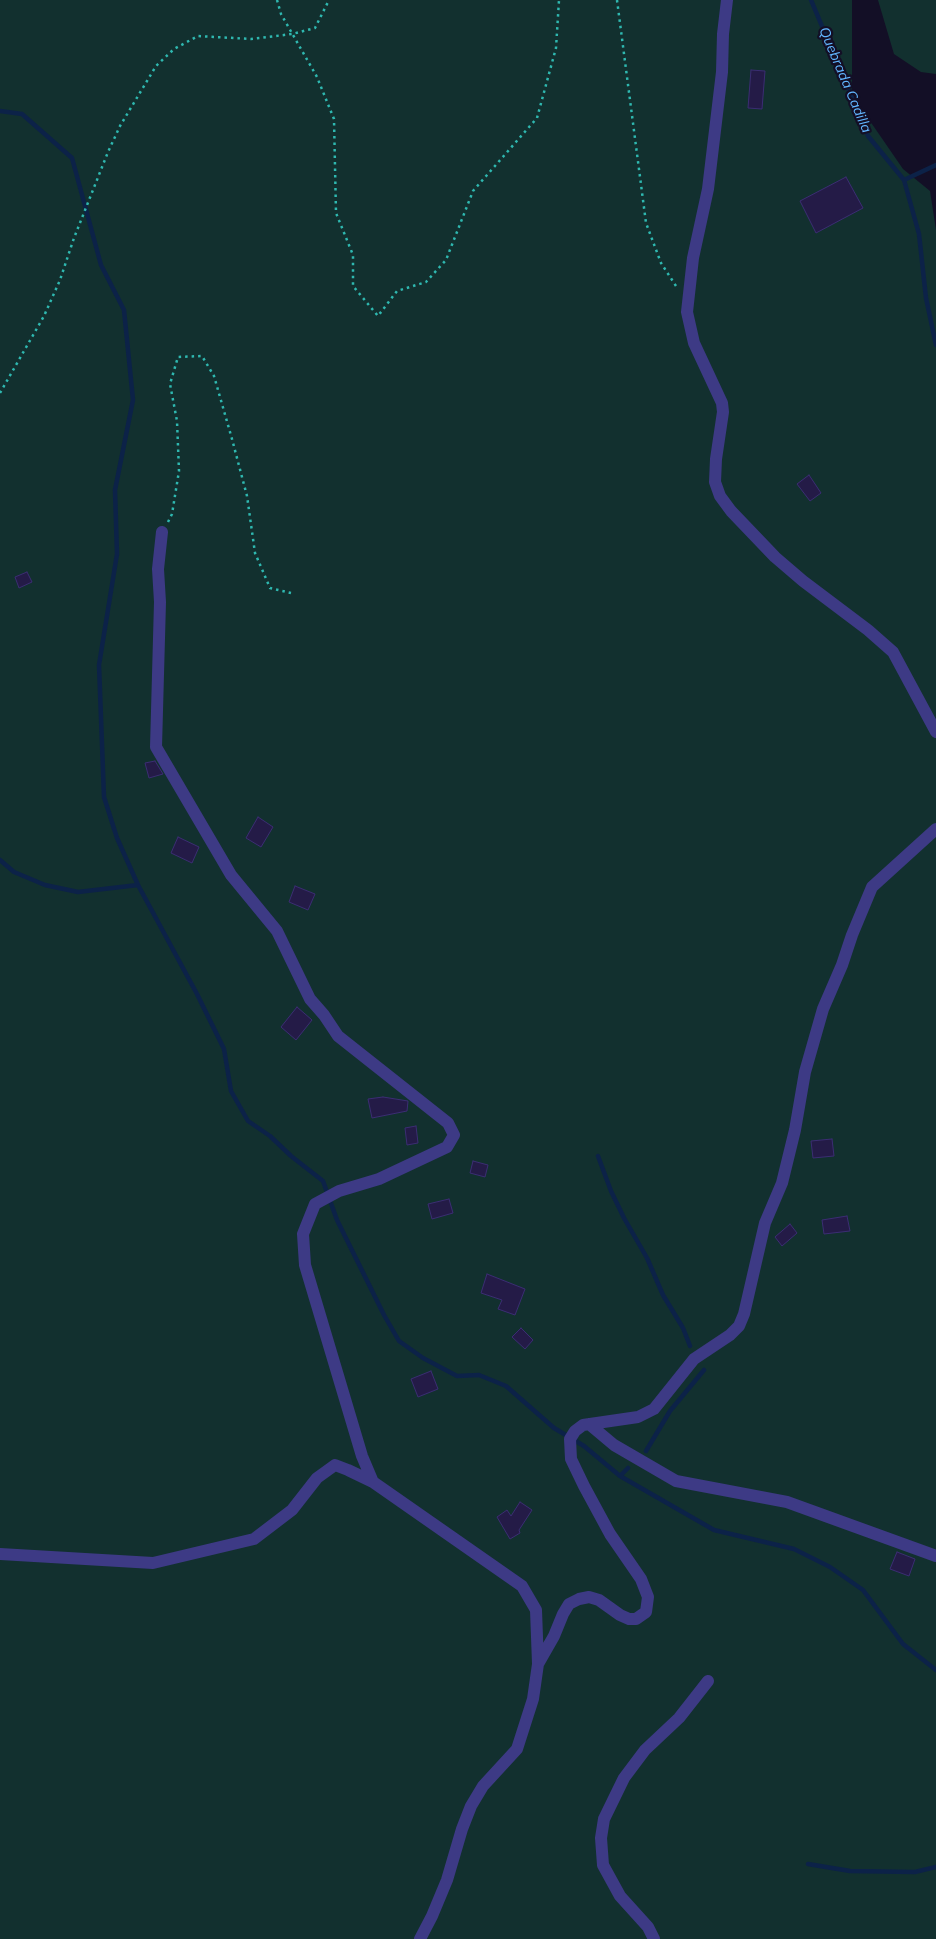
<!DOCTYPE html>
<html>
<head>
<meta charset="utf-8">
<style>
  body { margin:0 }
  canvas { display:block; background:#130f26 }
</style>
</head>
<body>
<canvas width="936" height="1939"></canvas>
<script>
const c = document.querySelector('canvas').getContext('2d');
c.lineJoin = 'round';
function fillPath(path, color) {
  c.fillStyle = color;
  c.fill(path, 'evenodd');
}
function shape(rows) {
  const path = new Path2D();
  for (const r of rows) {
    path.moveTo(r[0], r[1]);
    for (let i = 2; i < r.length; i += 2) path.lineTo(r[i], r[i + 1]);
  }
  return path;
}
function stroke(path, color, width, dash) {
  c.strokeStyle = color;
  c.lineWidth = width;
  c.lineCap = dash ? 'butt' : 'round';
  c.setLineDash(dash || []);
  c.stroke(path);
}
function label(font, color, halo, rows, align = 'center') {
  c.font = font + ' Mulish,sans-serif';
  c.lineWidth = 4.5;
  c.setLineDash([]);
  c.textBaseline = 'middle';
  c.strokeStyle = halo;
  c.fillStyle = color;
  for (const [text, x, y, turn = 0] of rows) {
    c.save();
    c.translate(x, y);
    c.rotate((+turn || 0) * Math.PI / 180);
    c.textAlign = isNaN(turn) ? turn : align;
    if (halo) c.strokeText(text, 0, 0);
    c.fillText(text, 0, 0);
    c.restore();
  }
}
const green = shape([
  [0,0,852,0,852,95,903,169,930,191,936,230,936,1939,0,1939],
  [878,0,936,0,936,74,921,72,894,54]
]);
const stream = shape([
  [811,0,868,136,904,180,919,234,926,298,936,345],
  [0,111,22,114,72,158,101,265,124,310,133,400,115,490,117,554,99,665,104,797,117,838,138,885,197,994,224,1049,231,1091,248,1121,270,1136,291,1156,323,1181,337,1220,384,1315,399,1341,423,1358,457,1376,479,1375,506,1386,554,1428,584,1446,620,1476,714,1530,794,1549,830,1567,863,1590,903,1644,936,1670],
  [904,180,936,165],
  [0,860,14,872,45,885,78,892,138,885],
  [598,1156,611,1191,624,1218,647,1258,663,1295,683,1328,690,1346],
  [646,1451,670,1411,704,1370],
  [620,1476,628,1468],
  [808,1864,850,1871,915,1872,936,1867]
]);
const building = shape([
  [751,70,765,71,762,109,748,108,751,70],
  [846,177,863,208,816,233,800,201,846,177],
  [809,475,821,493,810,501,797,484,809,475],
  [27,572,32,582,19,588,15,577,27,572],
  [155,761,163,774,149,778,145,763,155,761],
  [258,817,273,827,261,847,246,838,258,817],
  [178,837,199,847,192,863,171,853,178,837],
  [295,886,315,894,308,910,289,902,295,886],
  [297,1007,312,1020,296,1040,281,1027,297,1007],
  [383,1097,408,1101,407,1111,372,1118,368,1099,383,1097],
  [416,1126,418,1143,407,1145,405,1128,416,1126],
  [832,1139,834,1156,813,1158,811,1141,832,1139],
  [473,1161,488,1165,485,1177,470,1173,473,1161],
  [449,1199,453,1213,432,1219,428,1204,449,1199],
  [847,1216,850,1231,824,1234,822,1220,847,1216],
  [790,1224,797,1233,782,1246,775,1237,790,1224],
  [487,1274,525,1289,515,1315,498,1309,502,1300,481,1293,487,1274],
  [521,1328,533,1340,525,1349,512,1337,521,1328],
  [431,1371,438,1389,418,1397,411,1379,431,1371],
  [520,1502,532,1510,519,1530,520,1533,510,1539,497,1517,507,1510,511,1516,520,1502],
  [897,1552,915,1559,909,1576,890,1569,897,1552]
]);
const path = shape([
  [277,0,281,14,317,77,334,119,336,213,353,255,353,286,378,316,397,291,426,282,446,260,473,191,537,118,556,48,559,0],
  [617,0,646,223,661,263,676,286],
  [0,393,44,316,60,280,74,238,108,152,120,126,156,66,174,49,198,36,251,39,292,34,315,28,329,0],
  [168,522,172,514,179,471,177,421,170,384,178,357,202,356,214,376,232,439,247,496,255,553,270,588,291,593]
]);
const minor = shape([
  [727,0,723,34,722,72,708,189,693,258,687,312,694,343,722,403,723,412,716,459,715,482,720,496,731,511,775,557,803,581,868,630,893,652,936,732],
  [162,532,158,569,160,602,156,747,231,875,277,931,310,999,324,1015,338,1036,448,1123,454,1135,447,1147,379,1179,339,1191,315,1204,303,1234,305,1265,362,1456,373,1482],
  [589,1424,614,1445,676,1481,787,1502,936,1556],
  [0,1554,153,1563,254,1539,292,1510,317,1478,335,1465,348,1470,373,1482,522,1586,536,1610,538,1664,533,1699,517,1749,483,1786,471,1806,462,1829,447,1880,432,1916,420,1939],
  [538,1664,554,1636,563,1614,569,1604,579,1599,589,1597,599,1600,620,1615,629,1619,636,1619,646,1612,648,1597,641,1579,610,1534,584,1486,571,1459,570,1439,575,1431,583,1425,638,1417,654,1409,694,1359,730,1335,739,1326,744,1314,765,1223,782,1183,795,1130,805,1072,823,1009,842,965,852,935,872,887,936,829],
  [654,1939,648,1927,620,1896,603,1865,601,1838,604,1819,624,1778,645,1750,679,1718,708,1681]
]);
const waterNames = [
  ["Quebrada Cadilla",845,80,67]
];
fillPath(green, '#12302f');
stroke(stream, '#0c2248', 4.5);
fillPath(building, '#241b47');
stroke(building, '#3b2d73', 1);
stroke(path, '#2fb8b0', 2.5, [2.5, 4]);
stroke(minor, '#3d3a85', 12);
label('italic 14px', '#62b6ff', '#130f26', waterNames);
</script>
</body>
</html>
